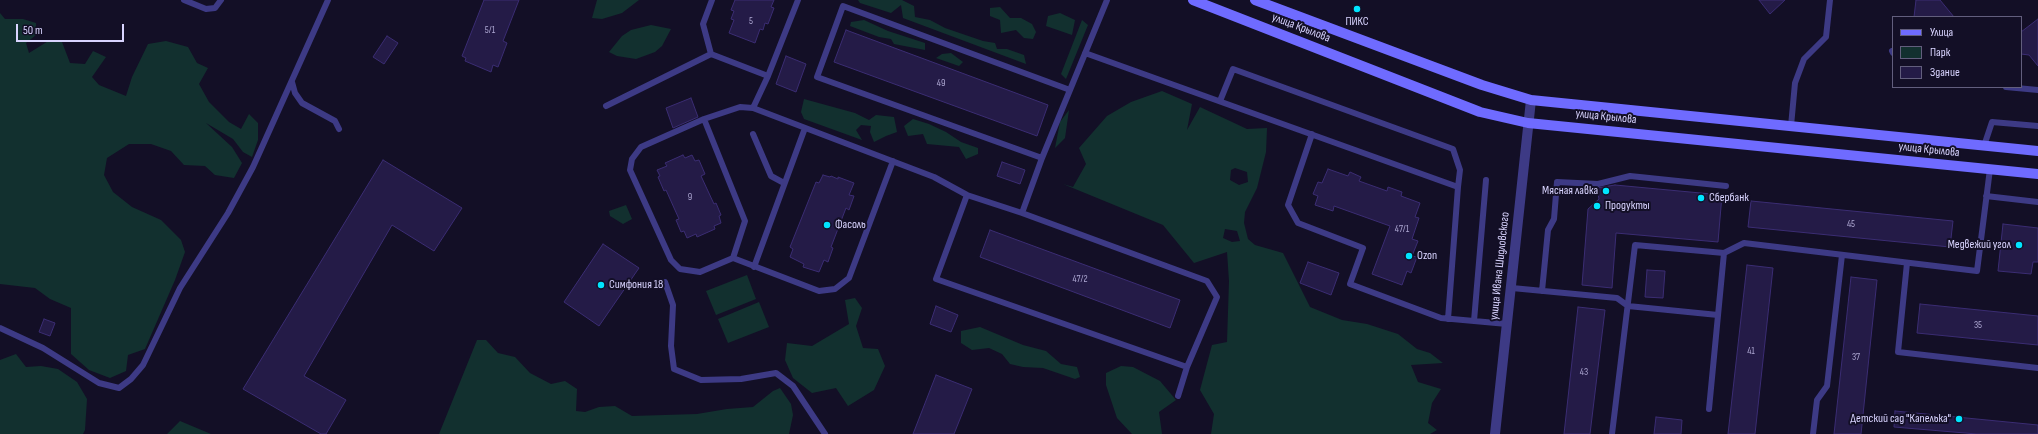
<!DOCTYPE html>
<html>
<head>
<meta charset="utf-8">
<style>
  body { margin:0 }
  #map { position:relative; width:2038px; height:434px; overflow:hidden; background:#130f26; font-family:"Sofia Sans Condensed",sans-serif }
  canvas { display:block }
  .legend { position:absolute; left:1892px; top:16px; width:130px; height:72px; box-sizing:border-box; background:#130f26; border:1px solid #625e7d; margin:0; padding:5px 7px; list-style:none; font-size:12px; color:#d9d4ff }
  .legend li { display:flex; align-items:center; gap:8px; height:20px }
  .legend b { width:20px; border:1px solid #625e7d }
  .scale { position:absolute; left:16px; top:24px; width:108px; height:18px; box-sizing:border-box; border:2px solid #d9d4ff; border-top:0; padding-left:5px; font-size:12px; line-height:14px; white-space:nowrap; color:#d9d4ff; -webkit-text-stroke:3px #130f26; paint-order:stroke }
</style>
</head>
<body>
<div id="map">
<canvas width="2038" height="434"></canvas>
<ul class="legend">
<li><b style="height:5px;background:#6f6bff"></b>Улица</li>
<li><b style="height:11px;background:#12302f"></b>Парк</li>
<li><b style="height:11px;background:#241b47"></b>Здание</li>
</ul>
<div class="scale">50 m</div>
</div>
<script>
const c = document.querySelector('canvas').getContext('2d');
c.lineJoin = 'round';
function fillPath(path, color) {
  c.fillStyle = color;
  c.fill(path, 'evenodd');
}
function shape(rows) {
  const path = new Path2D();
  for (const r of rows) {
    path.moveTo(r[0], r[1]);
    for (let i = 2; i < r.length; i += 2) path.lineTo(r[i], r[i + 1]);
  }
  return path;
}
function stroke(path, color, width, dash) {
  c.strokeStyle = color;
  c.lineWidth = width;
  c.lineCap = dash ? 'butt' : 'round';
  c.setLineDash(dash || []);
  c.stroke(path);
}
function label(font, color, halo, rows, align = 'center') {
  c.font = font + ' "Sofia Sans Condensed",sans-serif';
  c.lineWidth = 4;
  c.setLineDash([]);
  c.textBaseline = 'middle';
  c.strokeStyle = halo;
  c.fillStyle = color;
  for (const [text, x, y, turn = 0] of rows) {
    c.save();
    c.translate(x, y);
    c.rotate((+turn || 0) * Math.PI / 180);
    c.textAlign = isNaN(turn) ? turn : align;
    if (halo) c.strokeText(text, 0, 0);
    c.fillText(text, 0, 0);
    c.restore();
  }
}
const green = shape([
  [597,0,639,0,622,13,602,19,592,18],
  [858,0,902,0,914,6,915,17,930,20,945,28,983,41,995,43,997,49,1007,49,1024,55,1026,64,903,18,901,5,891,13,860,3],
  [1000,7,1010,18,1021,18,1032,24,1036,32,1033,39,1024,38,1016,30,1001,33,1000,20,990,16,990,8],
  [0,13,5,19,23,19,36,23,36,35,26,43,29,53,50,40,62,42,70,63,85,64,93,51,106,57,92,77,99,85,126,96,132,77,148,44,166,41,188,47,197,63,208,68,199,84,209,102,229,122,241,129,249,114,258,123,258,140,252,157,243,152,233,139,206,123,232,147,242,163,234,178,215,175,205,166,184,165,171,151,151,144,129,144,107,158,104,175,113,192,132,207,161,220,181,240,185,252,175,280,145,349,128,355,126,371,110,378,89,370,71,354,71,308,50,299,35,288,0,284],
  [1060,13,1075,20,1072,35,1046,26,1048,16],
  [864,20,888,31,925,43,925,50,894,44,891,39,879,37,850,26,851,22],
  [1082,20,1088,25,1066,79,1061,74],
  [651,25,671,29,662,46,655,52,636,59,617,56,609,52,622,36,631,30],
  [951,53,963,62,959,66,936,58,942,54],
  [1162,91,1192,104,1187,130,1200,107,1247,129,1267,128,1266,152,1257,188,1245,212,1244,223,1248,239,1255,245,1283,253,1310,307,1342,320,1367,324,1398,334,1417,349,1430,353,1443,363,1411,365,1418,382,1441,389,1432,403,1428,423,1437,430,1430,434,1211,434,1214,414,1200,390,1212,345,1227,342,1229,281,1227,252,1194,263,1163,225,1063,184,1073,187,1086,164,1079,148,1107,116,1131,102],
  [1235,168,1247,172,1248,182,1239,185,1230,180,1231,170],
  [1225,229,1237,231,1240,241,1232,242,1223,238],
  [804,99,855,113,869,120,876,115,894,117,897,132,886,136,874,142,870,132,871,126,861,125,856,130,862,140,804,119,801,112],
  [1069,110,1065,138,1055,148,1060,122],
  [913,119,929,124,946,132,961,142,978,148,978,154,966,159,959,147,927,144,923,134,908,136,904,126],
  [626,205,632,219,623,224,610,216,609,211],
  [747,275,756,299,716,315,706,291],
  [855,298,862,308,856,326,863,348,878,349,885,366,874,390,848,406,836,388,812,393,793,378,785,360,787,343,812,346,849,324,845,300],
  [759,302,769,327,728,343,718,319],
  [980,327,1023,345,1046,351,1061,364,1077,367,1080,377,1075,379,1043,368,1023,367,1010,364,1002,354,989,348,972,350,961,343,961,331],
  [477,340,486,340,498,353,515,357,530,373,551,384,565,381,577,389,576,411,585,412,599,407,615,406,632,416,697,414,727,409,753,407,773,391,780,388,791,404,793,415,789,434,439,434],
  [16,354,26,367,41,366,58,369,77,382,87,399,85,430,83,434,0,434,0,360],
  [1121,366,1133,367,1160,381,1176,400,1159,412,1162,434,1132,434,1117,418,1106,385,1106,373],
  [180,421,211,434,167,434]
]);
const building = shape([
  [484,0,519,0,503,41,507,43,498,67,493,65,491,72,465,61,466,58,462,56,484,0],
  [735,0,774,0,771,7,774,8,768,24,765,23,763,30,760,29,755,43,729,33,734,20,731,19,734,11,731,10,735,0],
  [1759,0,1785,0,1770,14,1759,0],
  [1916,0,1940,0,1954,17,1914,17,1916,0],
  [2038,19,2038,66,2029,55,2021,54,2021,32,2038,19],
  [846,30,1048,105,1037,136,834,62,846,30],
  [387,36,398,43,384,64,373,57,387,36],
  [786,56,806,64,796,92,776,84,786,56],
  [691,98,698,117,673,128,666,108,691,98],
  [683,155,685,158,692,155,695,161,699,160,705,174,701,176,714,204,716,203,721,215,719,216,721,223,714,226,715,229,697,237,696,234,687,238,684,231,681,232,676,220,679,219,666,190,664,191,658,177,660,176,657,170,667,166,665,163,683,155],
  [383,160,462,208,434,251,392,225,304,376,346,400,326,434,321,434,243,389,383,160],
  [1002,162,1025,170,1020,184,997,176,1002,162],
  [1328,169,1348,176,1350,172,1361,177,1359,181,1387,191,1388,187,1402,192,1401,196,1420,203,1415,217,1419,218,1412,239,1418,241,1412,256,1417,257,1411,273,1407,271,1402,285,1372,274,1390,226,1334,206,1333,211,1315,205,1318,196,1313,194,1318,182,1322,183,1328,169],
  [823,175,830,177,831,176,838,179,838,177,854,183,849,195,854,196,849,210,846,208,831,247,833,248,828,262,824,260,819,272,803,267,804,264,790,257,793,249,790,247,816,182,819,183,823,175],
  [1615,185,1722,195,1718,242,1616,233,1612,288,1582,285,1588,209,1599,199,1597,188,1615,185],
  [1751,201,1953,221,1950,247,1748,227,1751,201],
  [2003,224,2038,228,2038,262,2033,262,2031,274,1998,271,2003,224],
  [990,230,1180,300,1170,328,980,257,990,230],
  [603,244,639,268,599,326,564,302,603,244],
  [1308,262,1339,273,1331,295,1300,283,1308,262],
  [1747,265,1773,268,1755,434,1728,434,1747,265],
  [1647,270,1665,271,1663,298,1645,297,1647,270],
  [1851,277,1877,280,1861,434,1834,434,1851,277],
  [1920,304,2038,316,2038,345,1917,333,1920,304],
  [936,306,958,315,951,332,930,324,936,306],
  [1578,307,1605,310,1590,434,1564,434,1578,307],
  [44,319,55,323,50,336,39,332,44,319],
  [936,375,972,389,954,434,913,434,936,375],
  [1895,411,2038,425,2038,434,1977,434,1894,427,1895,411],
  [1656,417,1682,420,1681,434,1654,434,1656,417]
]);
const service = shape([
  [184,0,206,9,215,8,221,0],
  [712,0,703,24,711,54,768,76,798,0],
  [1107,0,1042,158,1022,213,1207,281,1217,297,1187,367,1178,396],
  [1892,51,1893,53],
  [1085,53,1458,187,1448,319],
  [768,76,753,108,934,177,967,195],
  [292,82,295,93,302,103,335,121,339,129],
  [2006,87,2038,90],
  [1220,101,1233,69,1453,149,1460,170,1458,187],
  [606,106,711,54],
  [704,119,745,221,733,258,700,272,680,269,671,260,630,170,632,159,641,147,704,119,740,107,753,108],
  [1791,126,1795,83,1804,59,1826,37,1830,0],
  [753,134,771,176,784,183],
  [1312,134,1288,205,1298,223,1363,248,1350,284,1441,318,1507,324],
  [1984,146,1992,122,2038,126],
  [1042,158,817,77,843,6,1070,90],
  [1986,196,2038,202],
  [1022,213,967,195,936,279,1187,367],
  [733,258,819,291,835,289,849,278,893,161],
  [1907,263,1898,352,2038,368],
  [754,267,805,128],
  [665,282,673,305,671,346,674,369,701,380,741,379,776,373,793,386,825,434],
  [1512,288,1617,298,1628,306,1718,315],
  [1542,291,1548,230,1554,219,1557,182,1598,184,1630,176,1726,186],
  [1474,321,1486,180],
  [0,328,43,348,99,383,119,388,131,379,143,365,180,288,228,213,253,167,328,0],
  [1709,409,1724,253],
  [1612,434,1635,245,1724,253,1744,243,1977,271,1990,169],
  [1813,434,1817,400,1827,386,1842,255]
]);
const tertiary = shape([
  [1495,434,1531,100]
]);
const secondary = shape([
  [1193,0,1480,112,1528,123,2038,174],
  [1255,0,1482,85,1531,100,2038,151]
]);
const markers = [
  [1357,9,4,"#00e5ff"],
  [1606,191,4,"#00e5ff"],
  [1701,198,4,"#00e5ff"],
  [1597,206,4,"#00e5ff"],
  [827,225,4,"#00e5ff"],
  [2019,245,4,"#00e5ff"],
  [1409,256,4,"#00e5ff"],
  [601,285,4,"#00e5ff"],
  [1959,419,4,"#00e5ff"]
];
const numberNames = [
  ["5",751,21],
  ["5/1",490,30],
  ["49",941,83],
  ["9",690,197],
  ["45",1851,224],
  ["47/1",1402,229],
  ["47/2",1080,279],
  ["35",1978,325],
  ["41",1751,351],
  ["37",1856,357],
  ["43",1584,372]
];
const poiNames = [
  ["ПИКС",1357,22,"center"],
  ["Мясная лавка",1598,191,"right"],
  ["Сбербанк",1709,198],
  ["Продукты",1605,206],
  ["Фасоль",835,225],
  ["Медвежий угол",2011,245,"right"],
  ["Ozon",1417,256],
  ["Симфония 18",609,285],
  ["Детский сад \"Капелька\"",1951,419,"right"]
];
const streetNames = [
  ["улица Крылова",1301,28,21],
  ["улица Крылова",1606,117,6],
  ["улица Крылова",1929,150,6],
  ["улица Ивана Шидловского",1500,266,-84]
];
fillPath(green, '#12302f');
fillPath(building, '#241b47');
stroke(building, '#3b2d73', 1);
stroke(service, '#3d3a85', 6);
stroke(tertiary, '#3d3a85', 10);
stroke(secondary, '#6f6bff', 10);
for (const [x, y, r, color] of markers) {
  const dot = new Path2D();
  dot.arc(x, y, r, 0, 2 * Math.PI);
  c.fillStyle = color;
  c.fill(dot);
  stroke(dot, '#130f26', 1.5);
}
label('10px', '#aca6d1', null, numberNames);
label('12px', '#d9d4ff', '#130f26', poiNames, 'left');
label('12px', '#d9d4ff', '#130f26', streetNames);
</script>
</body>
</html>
